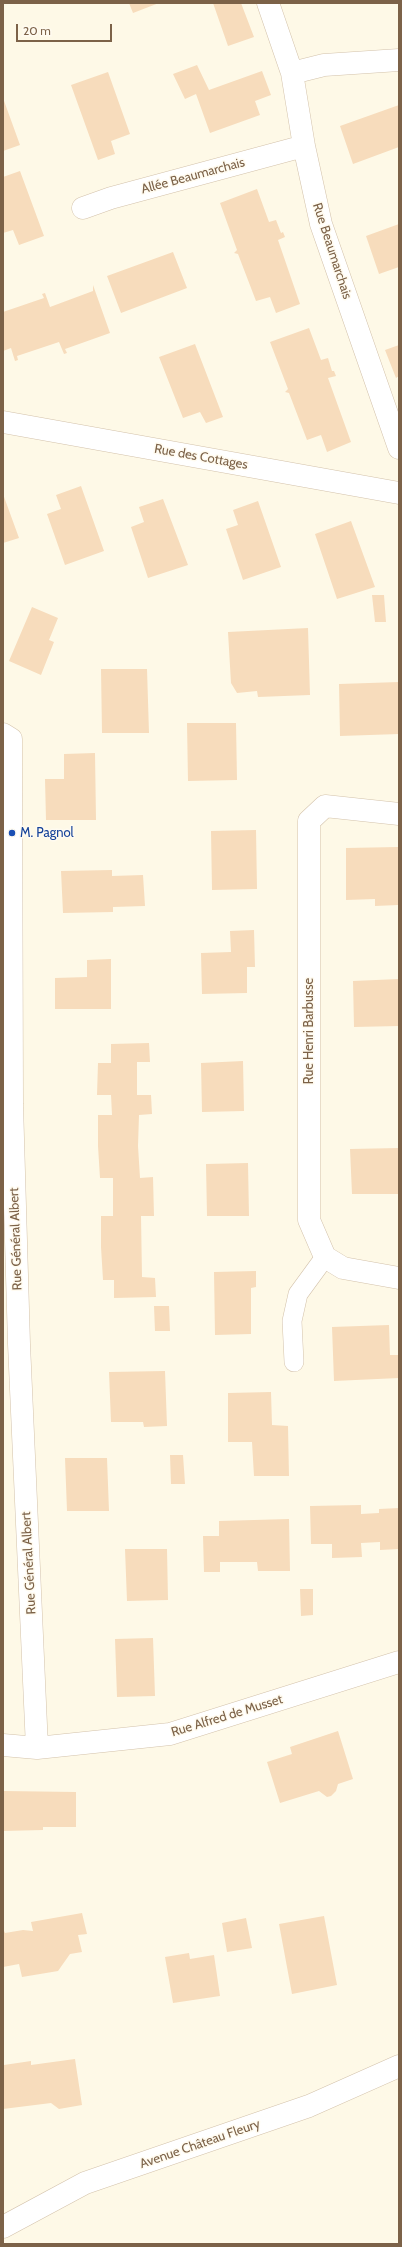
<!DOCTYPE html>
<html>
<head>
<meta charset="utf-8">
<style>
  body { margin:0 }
  #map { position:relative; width:402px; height:2247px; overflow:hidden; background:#fef9e7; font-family:Cabin,sans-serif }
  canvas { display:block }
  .frame { position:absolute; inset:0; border:4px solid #7c6248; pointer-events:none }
  .scale { position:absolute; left:16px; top:24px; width:96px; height:18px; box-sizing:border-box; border:2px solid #7c6248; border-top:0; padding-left:5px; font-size:12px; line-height:14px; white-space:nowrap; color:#7c6248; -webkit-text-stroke:3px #fffbf0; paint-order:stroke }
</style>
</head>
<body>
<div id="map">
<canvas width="402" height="2247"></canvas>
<div class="frame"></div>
<div class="scale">20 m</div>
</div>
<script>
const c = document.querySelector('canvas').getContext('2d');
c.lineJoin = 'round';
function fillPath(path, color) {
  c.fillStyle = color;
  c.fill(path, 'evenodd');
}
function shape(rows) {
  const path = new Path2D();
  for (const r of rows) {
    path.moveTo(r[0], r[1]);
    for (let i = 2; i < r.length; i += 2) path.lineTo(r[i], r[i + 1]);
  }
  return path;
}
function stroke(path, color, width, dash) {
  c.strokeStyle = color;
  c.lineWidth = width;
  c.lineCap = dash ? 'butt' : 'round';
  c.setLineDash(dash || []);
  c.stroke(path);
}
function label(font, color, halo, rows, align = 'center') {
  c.font = font + ' Cabin,sans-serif';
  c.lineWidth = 3;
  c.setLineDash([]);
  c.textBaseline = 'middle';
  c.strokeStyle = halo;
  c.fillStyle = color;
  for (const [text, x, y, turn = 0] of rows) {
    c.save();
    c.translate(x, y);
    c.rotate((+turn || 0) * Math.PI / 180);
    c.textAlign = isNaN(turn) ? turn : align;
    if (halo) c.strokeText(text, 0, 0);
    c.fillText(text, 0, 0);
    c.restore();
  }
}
const building = shape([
  [129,3,159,3,133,13],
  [213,3,241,3,254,37,228,46],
  [197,65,209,90,262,71,271,95,255,101,260,115,210,133,196,94,185,99,173,74],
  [108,72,130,134,111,141,115,154,98,160,71,85],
  [3,98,20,145,3,151],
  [399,105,399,147,353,164,340,126],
  [20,171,44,236,19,245,13,230,3,233,3,177],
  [257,189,269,222,276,220,281,233,283,232,285,237,278,240,300,304,276,313,270,297,256,301,238,254,234,253,237,250,220,203],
  [399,224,399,267,379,274,366,236],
  [173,252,187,288,121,313,107,276],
  [93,285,110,333,65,349,67,353,64,354,59,342,17,356,18,360,15,361,11,348,3,351,3,312,44,298,42,294,45,293,50,307,93,291],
  [309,328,321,360,328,358,332,371,334,371,336,376,328,378,351,442,327,452,321,435,307,440,289,393,285,392,288,389,270,342],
  [195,344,223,417,206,423,200,412,183,418,159,357],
  [399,345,399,376,396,378,385,350],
  [81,486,104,551,65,565,47,514,61,509,56,495],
  [3,494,19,538,3,543],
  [163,499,188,565,148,578,131,527,144,522,139,507],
  [258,501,281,567,243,580,226,529,238,525,233,510],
  [351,521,375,587,337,599,315,534],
  [372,595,384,595,386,622,375,622],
  [32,607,58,618,49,640,54,642,41,675,9,661],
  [308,628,310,695,258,697,257,691,237,693,231,683,228,632],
  [101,669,147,669,149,733,102,733],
  [399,682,399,734,340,736,339,684],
  [187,723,236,723,237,780,188,781],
  [95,753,96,820,46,820,45,779,64,779,64,754],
  [256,830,257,889,212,890,211,831],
  [398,847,398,905,375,906,375,899,346,900,346,848],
  [112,870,112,876,143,875,145,906,113,907,113,912,63,913,61,871],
  [254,930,255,967,247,967,247,993,202,994,201,953,231,952,230,931],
  [111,959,111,1009,55,1009,55,978,87,977,87,960],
  [399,979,399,1026,354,1027,353,981],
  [149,1043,150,1062,137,1062,137,1095,151,1095,152,1114,139,1115,138,1146,140,1178,153,1177,154,1216,141,1216,142,1277,155,1278,156,1297,114,1298,114,1280,103,1280,101,1247,101,1216,113,1216,113,1178,100,1178,98,1146,98,1115,112,1115,111,1095,97,1095,98,1063,111,1063,111,1044],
  [243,1061,244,1111,202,1112,201,1063],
  [399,1148,399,1194,352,1194,350,1149],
  [248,1163,249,1216,207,1216,206,1164],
  [256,1271,256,1287,251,1288,251,1334,215,1335,214,1272],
  [154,1306,169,1306,170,1331,155,1331],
  [389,1325,390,1355,399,1355,399,1378,334,1381,332,1327],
  [165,1371,167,1426,144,1427,143,1422,111,1422,109,1372],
  [271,1392,272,1425,288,1426,289,1476,254,1476,252,1442,228,1442,228,1393],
  [170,1455,183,1455,185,1484,171,1484],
  [65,1458,107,1458,109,1511,67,1511],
  [361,1505,361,1514,379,1513,379,1509,399,1508,399,1549,380,1550,380,1542,361,1543,362,1557,332,1558,332,1544,311,1544,310,1506],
  [289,1519,290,1571,258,1571,257,1562,220,1562,220,1572,204,1572,203,1536,219,1536,219,1521],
  [125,1549,167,1549,168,1600,127,1601],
  [300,1589,313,1589,313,1615,301,1616],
  [153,1638,155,1696,117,1697,115,1639],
  [338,1731,353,1779,338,1784,336,1791,331,1796,327,1797,319,1791,280,1803,267,1762,292,1754,290,1747],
  [3,1791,76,1792,76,1827,43,1827,43,1830,3,1831],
  [82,1913,87,1934,78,1935,82,1952,70,1954,58,1971,22,1977,19,1964,3,1967,3,1929,5,1933,23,1930,33,1931,31,1922],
  [324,1916,337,1985,292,1994,279,1924],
  [246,1918,252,1948,227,1952,222,1923],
  [189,1953,190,1959,214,1955,220,1996,173,2003,165,1957],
  [75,2059,82,2105,59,2109,51,2103,3,2109,4,2065,31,2061,31,2065]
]);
const lane = shape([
  [294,1362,292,1321,298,1294,325,1257]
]);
const street = shape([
  [268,3,292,73,304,146,321,224,399,448],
  [292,73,324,65,399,60],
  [83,208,111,198,304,146],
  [3,422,399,493],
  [3,734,11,739,12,1104,19,1344,37,1748],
  [399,814,325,806,309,821,309,1220,325,1257,343,1268,399,1278],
  [3,1745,37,1748,170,1734,399,1662],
  [3,2227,85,2183,309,2106,399,2066]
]);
const markers = [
  [12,833,4,"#1a4fb4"]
];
const streetNames = [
  ["Allée Beaumarchais",193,176,-15],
  ["Rue Beaumarchais",332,251,72],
  ["Rue des Cottages",201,457,10],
  ["Rue Henri Barbusse",309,1031,-90],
  ["Rue Général Albert",16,1239,-92],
  ["Rue Général Albert",29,1563,-93],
  ["Rue Alfred de Musset",227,1716,-17],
  ["Avenue Château Fleury",200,2144,-19]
];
const transitNames = [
  ["M. Pagnol",20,833]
];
fillPath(building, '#f7dcbc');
stroke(lane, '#d3c2ab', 20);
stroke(street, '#d3c2ab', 23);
stroke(lane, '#fff', 19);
stroke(street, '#fff', 22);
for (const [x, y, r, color] of markers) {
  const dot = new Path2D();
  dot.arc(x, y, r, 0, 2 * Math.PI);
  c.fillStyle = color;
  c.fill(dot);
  stroke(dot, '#fffbf0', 1.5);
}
label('13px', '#7c6248', '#fffbf0', streetNames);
label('13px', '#164399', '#fffbf0', transitNames, 'left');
</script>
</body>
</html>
